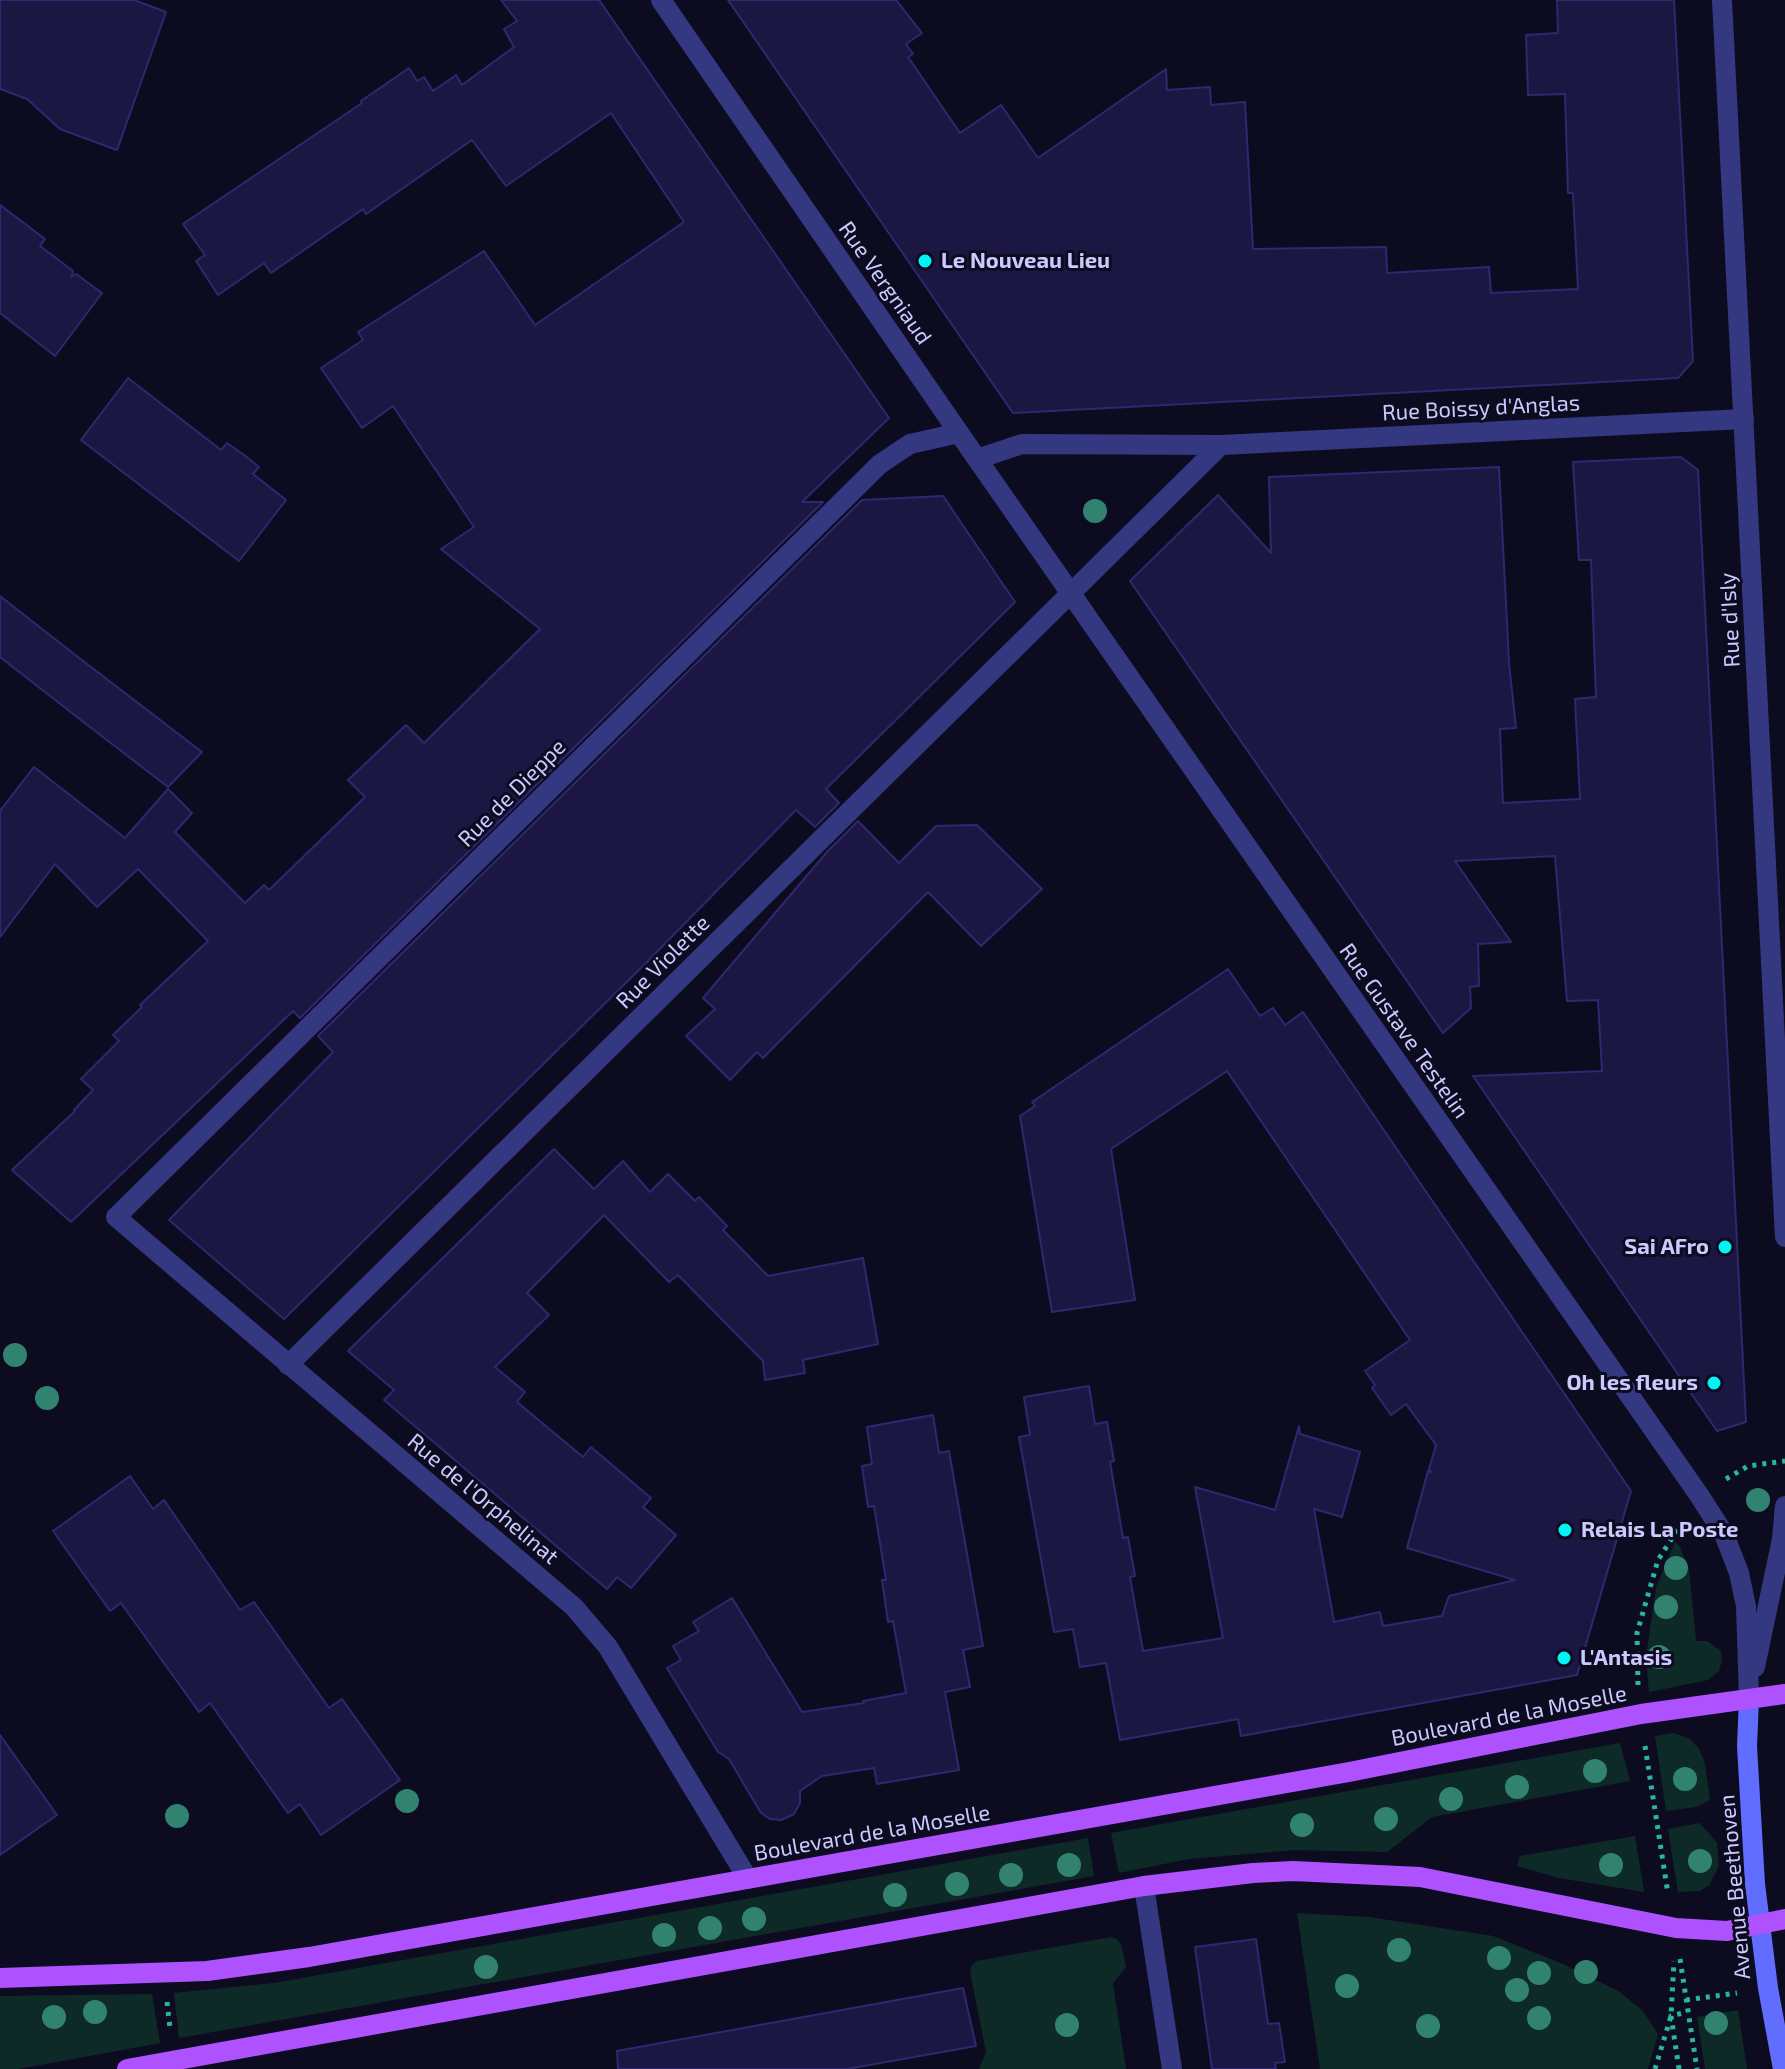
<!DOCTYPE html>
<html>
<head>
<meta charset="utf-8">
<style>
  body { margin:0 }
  canvas { display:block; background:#0d0b20 }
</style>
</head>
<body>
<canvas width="1785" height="2069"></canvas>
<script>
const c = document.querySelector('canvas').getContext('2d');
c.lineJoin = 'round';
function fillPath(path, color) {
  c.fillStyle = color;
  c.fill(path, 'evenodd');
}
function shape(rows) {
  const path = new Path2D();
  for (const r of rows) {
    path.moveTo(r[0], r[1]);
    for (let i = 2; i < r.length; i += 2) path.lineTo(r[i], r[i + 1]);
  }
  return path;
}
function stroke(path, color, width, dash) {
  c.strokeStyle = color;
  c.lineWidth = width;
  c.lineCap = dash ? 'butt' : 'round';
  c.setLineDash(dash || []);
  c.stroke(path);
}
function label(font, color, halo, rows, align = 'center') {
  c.font = font + ' "Exo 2",sans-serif';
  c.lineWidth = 6;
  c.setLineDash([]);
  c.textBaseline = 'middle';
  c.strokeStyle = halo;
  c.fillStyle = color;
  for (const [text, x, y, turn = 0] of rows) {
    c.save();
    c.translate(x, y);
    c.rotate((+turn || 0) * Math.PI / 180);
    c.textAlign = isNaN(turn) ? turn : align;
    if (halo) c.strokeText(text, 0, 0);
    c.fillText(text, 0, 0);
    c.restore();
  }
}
const green = shape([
  [1675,1542,1680,1547,1689,1569,1696,1641,1707,1641,1721,1651,1722,1660,1719,1671,1708,1680,1649,1692,1646,1657,1656,1588],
  [1673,1733,1690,1739,1699,1749,1705,1763,1710,1800,1696,1807,1666,1811,1655,1736],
  [1620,1743,1630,1781,1432,1817,1387,1852,1295,1850,1189,1859,1119,1873,1111,1833],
  [1700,1823,1717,1843,1719,1866,1709,1885,1700,1891,1678,1892,1668,1829],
  [1635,1836,1644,1892,1559,1878,1517,1866,1520,1856],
  [1088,1838,1094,1876,179,2038,174,1993,274,1983],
  [1297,1913,1369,1917,1493,1936,1563,1964,1618,1991,1642,2010,1658,2034,1648,2069,1320,2069],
  [1111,1937,1117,1939,1121,1944,1126,1967,1113,1983,1126,2069,979,2069,986,2052,970,1971,972,1965,977,1961],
  [152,1994,160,2043,18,2069,0,2069,0,1996],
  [1738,2010,1747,2069,1705,2069,1697,2017]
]);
const building = shape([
  [0,0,134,0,166,12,117,150,60,129,27,99,0,89,0,0],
  [501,0,599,0,889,418,802,502,823,502,300,1018,293,1011,71,1222,12,1170,75,1111,74,1110,93,1090,81,1079,119,1041,113,1035,142,1007,140,1005,208,941,138,869,97,907,55,864,0,937,0,811,34,767,125,838,168,789,192,813,175,832,245,903,264,885,269,890,365,797,348,780,406,725,424,743,540,629,441,549,474,527,393,406,362,428,321,368,363,340,358,332,484,251,535,325,684,222,611,113,506,186,472,140,366,214,363,209,271,273,264,263,218,295,196,261,205,255,183,224,362,103,361,101,409,68,417,81,424,77,433,91,456,75,462,85,514,47,504,29,517,21,501,0],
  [728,0,896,0,922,33,906,44,913,54,908,57,960,133,1001,105,1038,158,1166,69,1167,90,1210,87,1211,105,1245,102,1253,249,1386,247,1387,273,1489,267,1491,293,1578,289,1573,193,1568,193,1565,94,1528,95,1526,35,1558,33,1557,0,1674,0,1693,361,1678,378,1013,413,728,0],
  [0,205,45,239,40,246,73,271,71,277,76,274,102,293,55,356,0,313,0,205],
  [128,378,221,450,227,443,244,455,259,467,253,474,286,500,239,561,81,440,128,378],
  [1681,457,1698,470,1746,1422,1717,1431,1473,1076,1602,1071,1598,1000,1567,1001,1555,856,1455,861,1511,942,1478,944,1479,986,1470,987,1471,1008,1443,1033,1130,581,1218,495,1271,553,1269,477,1499,467,1509,663,1516,728,1500,729,1503,803,1580,799,1575,699,1596,697,1591,560,1579,560,1573,462,1681,457],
  [943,496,1015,602,826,789,839,803,815,827,796,810,645,964,284,1319,169,1220,333,1052,318,1036,862,500,943,496],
  [0,596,74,654,202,752,168,787,77,717,0,657,0,596],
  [858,821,899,863,936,826,977,825,1042,889,981,946,928,892,763,1058,757,1052,730,1080,686,1036,715,1009,703,998,827,852,858,821],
  [1228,969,1260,1016,1273,1008,1285,1025,1303,1012,1631,1491,1577,1675,1241,1736,1238,1719,1120,1740,1106,1663,1080,1667,1073,1629,1054,1632,1019,1437,1030,1435,1024,1397,1089,1386,1095,1424,1107,1422,1114,1461,1110,1462,1123,1538,1128,1537,1135,1576,1130,1577,1143,1651,1223,1638,1195,1487,1275,1510,1299,1426,1300,1434,1360,1452,1342,1517,1314,1509,1334,1622,1380,1612,1383,1626,1442,1616,1449,1596,1515,1580,1407,1548,1428,1471,1431,1472,1429,1469,1436,1445,1406,1404,1391,1415,1372,1388,1375,1385,1365,1371,1410,1340,1227,1071,1111,1149,1135,1300,1052,1312,1020,1116,1035,1106,1032,1102,1228,969],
  [554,1149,594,1189,623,1161,650,1192,668,1174,695,1201,699,1197,727,1226,723,1230,768,1276,863,1258,878,1344,803,1360,805,1373,765,1380,763,1361,678,1275,669,1282,604,1215,527,1293,549,1315,495,1367,525,1392,517,1402,583,1457,591,1447,651,1498,643,1507,676,1535,631,1588,617,1577,607,1589,384,1400,394,1390,348,1351,554,1149],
  [933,1415,939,1453,949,1451,983,1646,963,1650,970,1687,945,1692,959,1770,877,1784,874,1768,822,1776,800,1791,800,1803,794,1814,781,1820,770,1819,761,1813,729,1759,718,1752,667,1668,681,1660,673,1646,699,1631,693,1622,732,1598,802,1712,864,1703,863,1701,906,1693,893,1621,888,1622,882,1580,886,1580,874,1506,868,1507,862,1466,872,1464,867,1427,933,1415],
  [130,1476,153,1509,164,1500,240,1610,254,1602,329,1708,342,1699,400,1780,321,1835,300,1804,288,1813,210,1703,199,1712,121,1603,110,1611,53,1531,130,1476],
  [0,1735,57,1815,0,1855,0,1735],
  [1256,1939,1268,2024,1279,2023,1285,2062,1275,2063,1276,2069,1212,2069,1195,1947,1256,1939],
  [963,1988,976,2046,847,2069,618,2069,617,2051,963,1988]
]);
const path = shape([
  [1726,1479,1748,1466,1785,1461],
  [1638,1685,1637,1633,1658,1560,1681,1524],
  [1645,1746,1668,1894],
  [1680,1959,1697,2069],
  [1686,2000,1737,1993],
  [167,2002,170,2028],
  [1655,2069,1671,2016,1674,1961],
  [1679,2069,1671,2016,1687,2012]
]);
const pedestrian = shape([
  [977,459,1022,444,1221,445]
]);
const minor = shape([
  [288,1365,1221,445,1744,419],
  [748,1879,608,1647,574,1607,116,1217,880,464,910,444,959,433],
  [1144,1886,1172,2069]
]);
const tertiary = shape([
  [661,0,959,433,1699,1495,1724,1534,1739,1573,1746,1606,1749,1699],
  [1722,0,1785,1237],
  [1755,1667,1782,1539,1785,1506]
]);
const secondary = shape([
  [1749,1699,1747,1746,1755,1884,1768,1988,1783,2069]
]);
const primary = shape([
  [0,1978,207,1971,309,1957,1349,1772,1641,1714,1785,1694],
  [127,2069,1144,1886,1253,1873,1293,1871,1420,1877,1676,1928,1727,1931,1785,1919]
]);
const trees = [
  [1095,511],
  [15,1355],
  [47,1398],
  [1758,1500],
  [1676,1568],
  [1666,1607],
  [1659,1657],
  [1595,1771],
  [1685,1779],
  [1517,1787],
  [1451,1799],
  [407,1801],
  [177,1816],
  [1386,1819],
  [1302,1825],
  [1700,1861],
  [1069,1865],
  [1611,1865],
  [1011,1875],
  [957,1884],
  [895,1895],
  [754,1919],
  [710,1928],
  [664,1935],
  [1399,1950],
  [1499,1958],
  [486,1967],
  [1586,1972],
  [1539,1973],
  [1347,1986],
  [1517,1990],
  [95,2012],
  [54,2017],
  [1539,2018],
  [1716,2023],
  [1067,2025],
  [1428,2026]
];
const markers = [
  [925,261,8,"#00f4f5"],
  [1725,1247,8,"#00f4f5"],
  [1714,1383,8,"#00f4f5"],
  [1565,1530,8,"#00f4f5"],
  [1564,1658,8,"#00f4f5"]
];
const poiNames = [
  ["Le Nouveau Lieu",941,261],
  ["Sai AFro",1709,1247,"right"],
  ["Oh les fleurs",1698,1383,"right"],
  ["Relais La Poste",1581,1530],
  ["L'Antasis",1580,1658]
];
const streetNames = [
  ["Rue Vergniaud",885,283,55],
  ["Rue Boissy d'Anglas",1481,408,-3],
  ["Rue d'Isly",1730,620,-93],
  ["Rue de Dieppe",512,793,-45],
  ["Rue Violette",663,962,-45],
  ["Rue Gustave Testelin",1404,1031,55],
  ["Rue de l'Orphelinat",483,1499,40],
  ["Boulevard de la Moselle",1509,1716,-11],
  ["Boulevard de la Moselle",872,1833,-10],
  ["Avenue Beethoven",1735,1887,-95]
];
fillPath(green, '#0e2a27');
fillPath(building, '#1b1742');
stroke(building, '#2f276f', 2);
stroke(path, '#27b6a0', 5, [4, 6]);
stroke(pedestrian, '#343881', 20);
stroke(minor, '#343881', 20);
stroke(tertiary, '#343881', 20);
stroke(secondary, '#616dff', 20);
stroke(primary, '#ae51ff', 20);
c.fillStyle = '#328270';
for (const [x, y] of trees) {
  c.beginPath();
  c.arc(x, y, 12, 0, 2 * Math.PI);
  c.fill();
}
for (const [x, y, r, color] of markers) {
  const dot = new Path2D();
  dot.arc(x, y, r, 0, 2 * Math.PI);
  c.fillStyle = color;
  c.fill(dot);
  stroke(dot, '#0d0b20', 3);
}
label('bold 22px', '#cbcaff', '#0d0b20', poiNames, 'left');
label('22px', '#cbcaff', '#0d0b20', streetNames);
</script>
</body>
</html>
